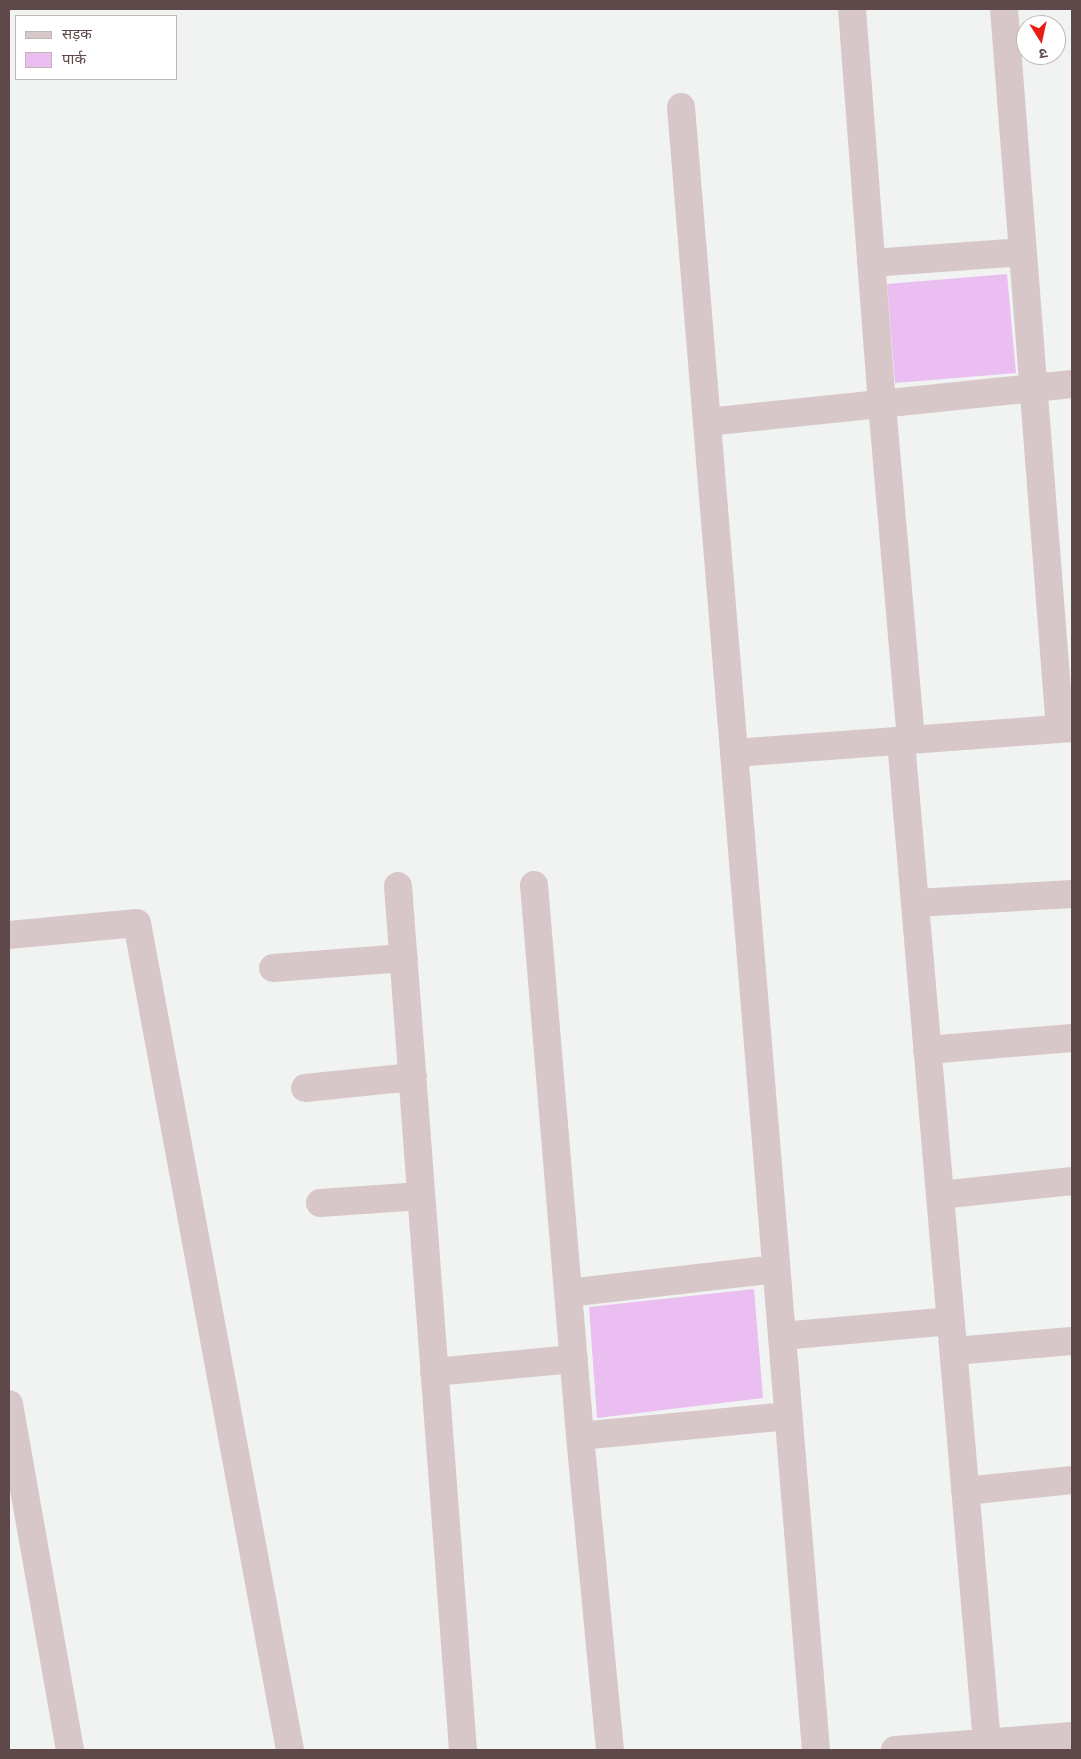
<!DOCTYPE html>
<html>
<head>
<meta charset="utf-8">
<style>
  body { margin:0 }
  #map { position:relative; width:1081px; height:1759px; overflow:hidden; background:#f0f3f2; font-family:"Asap Condensed","Noto Sans Devanagari",sans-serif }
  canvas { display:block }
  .frame { position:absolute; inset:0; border:10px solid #5f4849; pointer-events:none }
  .legend { position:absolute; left:15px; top:15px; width:162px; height:65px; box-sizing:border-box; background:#fff; border:1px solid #bfb6b6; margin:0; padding:6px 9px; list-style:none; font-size:15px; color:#5f4849 }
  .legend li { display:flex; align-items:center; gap:10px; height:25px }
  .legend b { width:25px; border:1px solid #bfb6b6 }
  .north { position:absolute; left:1016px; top:15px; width:50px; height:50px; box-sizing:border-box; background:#fff; border:1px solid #bfb6b6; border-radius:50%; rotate:170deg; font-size:14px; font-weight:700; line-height:20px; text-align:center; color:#5f4849 }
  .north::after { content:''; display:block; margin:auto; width:18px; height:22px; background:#ea1d14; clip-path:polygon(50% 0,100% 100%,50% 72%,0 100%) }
</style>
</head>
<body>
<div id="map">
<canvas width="1081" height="1759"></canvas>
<div class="frame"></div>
<ul class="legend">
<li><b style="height:6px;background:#d8c7c8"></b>सड़क</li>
<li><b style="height:14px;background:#eabef1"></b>पार्क</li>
</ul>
<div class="north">उ</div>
</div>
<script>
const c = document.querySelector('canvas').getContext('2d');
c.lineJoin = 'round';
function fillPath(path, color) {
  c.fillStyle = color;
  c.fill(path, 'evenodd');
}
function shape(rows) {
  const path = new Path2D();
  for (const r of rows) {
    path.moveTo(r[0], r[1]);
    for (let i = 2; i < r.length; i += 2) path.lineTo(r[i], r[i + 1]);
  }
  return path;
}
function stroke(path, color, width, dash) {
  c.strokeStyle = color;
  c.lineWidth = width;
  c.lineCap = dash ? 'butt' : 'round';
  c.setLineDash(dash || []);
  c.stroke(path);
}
const green = shape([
  [1007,274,1016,373,895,383,887,284],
  [754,1289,763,1398,597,1418,589,1307]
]);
const minor = shape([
  [852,9,882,404,911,740],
  [1004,9,1060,729],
  [681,107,816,1750],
  [871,263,1023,252],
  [707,422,1072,384],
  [901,741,987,1743],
  [734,753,1072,728],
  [534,885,580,1436,610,1750],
  [398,886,463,1750],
  [915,903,1072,894],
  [9,935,137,923,290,1750],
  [273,968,404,958],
  [927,1050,1072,1038],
  [305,1088,413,1077],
  [940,1195,1072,1181],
  [320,1203,421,1196],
  [568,1293,776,1269],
  [782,1336,951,1321],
  [954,1351,1072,1341],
  [434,1372,574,1359],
  [9,1404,70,1750],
  [580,1436,788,1416],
  [965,1491,1072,1480],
  [895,1750,1072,1736]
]);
fillPath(green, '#eabef1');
stroke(minor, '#d8c7c8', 28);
</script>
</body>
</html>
